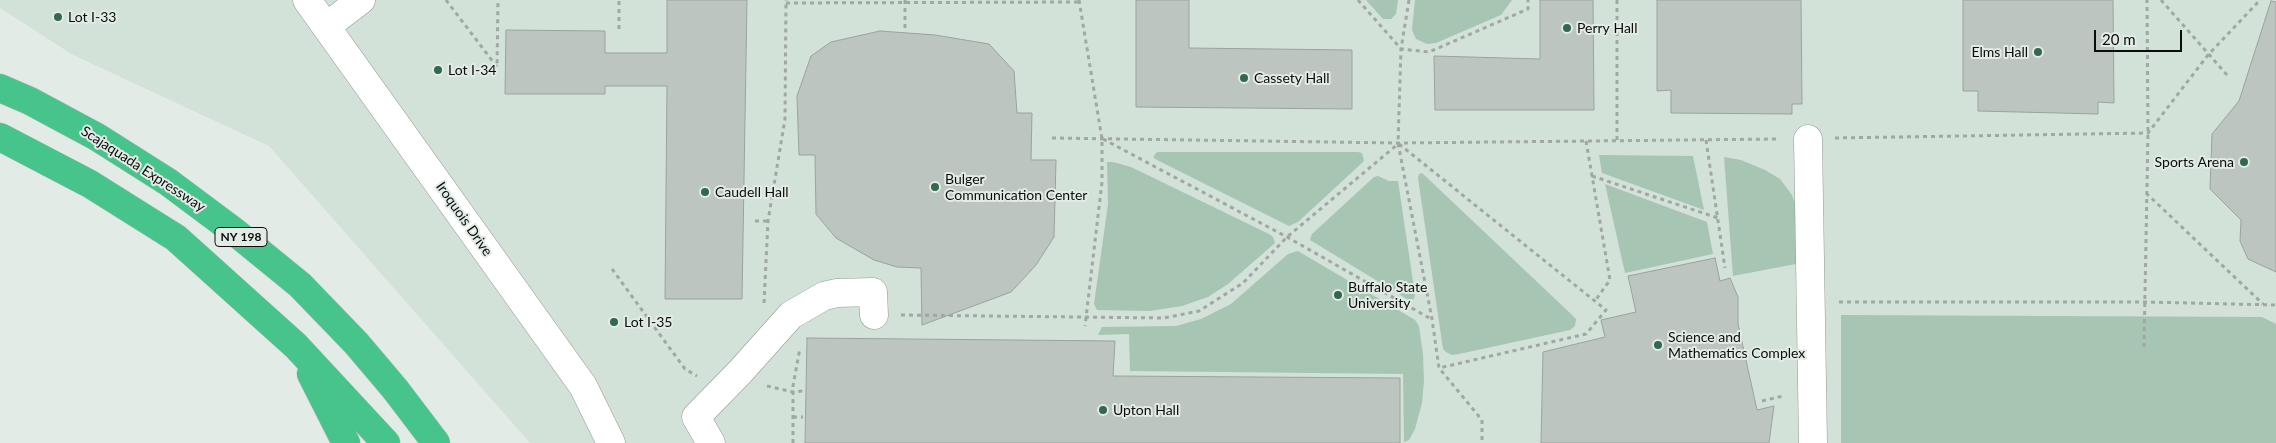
<!DOCTYPE html>
<html>
<head>
<meta charset="utf-8">
<style>
  body { margin:0 }
  #map { position:relative; width:2276px; height:443px; overflow:hidden; background:#e3ebe6; font-family:Lato,sans-serif }
  canvas { display:block }
  .scale { position:absolute; left:2094px; top:30px; width:88px; height:22px; box-sizing:border-box; border:2px solid #0a0d0b; border-top:0; padding-left:6px; font-size:15px; line-height:18px; white-space:nowrap; color:#0a0d0b; -webkit-text-stroke:4px #e3ebe6; paint-order:stroke }
</style>
</head>
<body>
<div id="map">
<canvas width="2276" height="443"></canvas>
<div class="scale">20 m</div>
</div>
<script>
const c = document.querySelector('canvas').getContext('2d');
c.lineJoin = 'round';
function fillPath(path, color) {
  c.fillStyle = color;
  c.fill(path, 'evenodd');
}
function shape(rows) {
  const path = new Path2D();
  for (const r of rows) {
    path.moveTo(r[0], r[1]);
    for (let i = 2; i < r.length; i += 2) path.lineTo(r[i], r[i + 1]);
  }
  return path;
}
function stroke(path, color, width, dash) {
  c.strokeStyle = color;
  c.lineWidth = width;
  c.lineCap = dash ? 'butt' : 'round';
  c.setLineDash(dash || []);
  c.stroke(path);
}
function label(font, color, halo, rows, align = 'center') {
  c.font = font + ' Lato,sans-serif';
  c.lineWidth = 4;
  c.setLineDash([]);
  c.textBaseline = 'middle';
  c.strokeStyle = halo;
  c.fillStyle = color;
  for (const [text, x, y, turn = 0] of rows) {
    c.save();
    c.translate(x, y);
    c.rotate((+turn || 0) * Math.PI / 180);
    c.textAlign = isNaN(turn) ? turn : align;
    if (halo) c.strokeText(text, 0, 0);
    c.fillText(text, 0, 0);
    c.restore();
  }
}
const built = shape([
  [0,0,2276,0,2276,443,530,443,269,146,73,55,0,8]
]);
const green = shape([
  [1366,0,1398,0,1396,14,1391,19,1383,19],
  [1415,0,1512,0,1501,15,1436,43,1427,44,1416,39,1412,30],
  [1157,152,1358,152,1362,153,1364,161,1298,222,1289,226,1157,160,1153,157],
  [1599,155,1693,156,1704,210,1602,173],
  [1724,157,1741,160,1765,170,1780,179,1792,195,1798,212,1801,263,1733,276],
  [1107,162,1113,162,1131,167,1269,234,1273,237,1275,243,1228,284,1208,297,1182,306,1150,311,1097,310,1094,304,1108,204],
  [1422,173,1571,314,1576,319,1575,326,1570,330,1459,354,1452,355,1446,352,1443,349,1418,178,1419,174],
  [1378,176,1389,181,1398,181,1415,295,1414,299,1407,299,1310,240,1312,234,1374,177],
  [1605,184,1707,222,1713,254,1625,273],
  [1298,251,1415,320,1419,326,1423,354,1424,381,1422,403,1415,429,1409,440,1404,442,1403,374,1130,371,1129,334,1098,335,1102,327,1176,326,1201,319,1231,304,1288,254],
  [1841,315,2262,317,2276,324,2276,443,1841,443]
]);
const building = shape([
  [667,0,747,0,742,299,665,299,667,86,605,86,605,94,505,94,506,30,605,31,605,53,667,53,667,0],
  [1136,0,1189,0,1189,48,1352,50,1352,109,1136,107,1136,0],
  [1540,0,1593,0,1594,110,1435,110,1434,56,1540,59,1540,0],
  [1657,0,1801,0,1802,104,1792,104,1792,114,1671,113,1671,90,1657,91,1657,0],
  [1963,0,2113,0,2114,103,2098,102,2098,114,1978,111,1978,91,1963,91,1963,0],
  [2271,1,2276,2,2276,272,2248,259,2240,241,2241,220,2210,189,2212,134,2239,101,2271,1],
  [880,31,935,35,989,44,1014,71,1017,113,1032,113,1031,160,1056,160,1054,237,1036,265,1011,292,922,325,921,268,897,267,874,260,836,238,816,214,815,155,799,155,797,96,811,56,831,42,880,31],
  [1715,258,1720,281,1730,278,1738,297,1738,324,1757,410,1774,406,1769,443,1541,443,1543,352,1605,337,1601,320,1636,312,1628,276,1715,258],
  [807,338,1115,341,1113,376,1400,378,1400,443,805,443,807,338]
]);
const path = shape([
  [446,0,497,67,498,0],
  [905,0,905,28],
  [1079,0,1102,139,1102,182,1085,326],
  [1358,0,1401,49,1429,52,1528,9,1528,0],
  [1409,0,1401,49,1398,143,1432,319,1439,368,1482,420,1482,443],
  [1617,0,1617,140],
  [2161,0,2227,75],
  [786,3,1078,2],
  [619,29,619,0],
  [1052,138,1398,143,1779,139],
  [1835,138,2148,133,2208,55,2260,0],
  [1103,139,1287,237,1431,319],
  [1706,140,1725,268],
  [1586,141,1610,280,1595,301],
  [1399,144,1606,310,1586,334,1439,368],
  [1592,176,1718,218],
  [2146,193,2263,304],
  [755,221,768,221],
  [612,269,685,369,697,376],
  [1839,302,2145,302,2276,305],
  [764,303,768,221,785,119,786,0],
  [901,315,1164,318,1199,311,1243,283,1287,237,1398,144],
  [2144,347,2148,133,2147,0],
  [767,386,793,392,803,391],
  [1762,401,1783,396],
  [793,417,803,417],
  [793,443,793,386,800,348]
]);
const minor = shape([
  [307,0,583,386,611,443],
  [327,26,361,0],
  [1808,139,1813,443],
  [711,443,696,417,740,372,791,315,824,296,837,293,873,292,874,315]
]);
const highway = shape([
  [0,88,30,101,97,137,168,182,235,232,300,285,356,343,395,389,436,443],
  [0,137,90,184,176,238,296,346,386,443],
  [311,374,346,443]
]);
const markers = [
  [58,17,5,"#32684d"],
  [1567,28,5,"#32684d"],
  [2038,52,5,"#32684d"],
  [438,70,5,"#32684d"],
  [1244,78,5,"#32684d"],
  [2244,162,5,"#32684d"],
  [935,187,5,"#32684d"],
  [705,192,5,"#32684d"],
  [1338,295,5,"#32684d"],
  [614,322,5,"#32684d"],
  [1658,345,5,"#32684d"],
  [1103,410,5,"#32684d"]
];
const shields = [
  [241,237,52]
];
const shieldNames = [
  ["NY 198",241,237]
];
const poiNames = [
  ["Lot I-33",68,17],
  ["Perry Hall",1577,28],
  ["Elms Hall",2028,52,"right"],
  ["Lot I-34",448,70],
  ["Cassety Hall",1254,78],
  ["Sports Arena",2234,162,"right"],
  ["Bulger",945,179],
  ["Communication Center",945,195],
  ["Caudell Hall",715,192],
  ["Buffalo State",1348,287],
  ["University",1348,303],
  ["Lot I-35",624,322],
  ["Science and",1668,337],
  ["Mathematics Complex",1668,353],
  ["Upton Hall",1113,410]
];
const streetNames = [
  ["Scajaquada Expressway",143,169,33],
  ["Iroquois Drive",464,219,55]
];
fillPath(built, '#d2e2d9');
fillPath(green, '#a6c5b3');
fillPath(building, '#bdc5c0');
stroke(building, '#9aa39e', 1);
stroke(minor, '#929a95', 29);
stroke(highway, '#c4c5c4', 29);
stroke(path, '#a1a7a3', 3, [4, 4]);
stroke(minor, '#fff', 28);
stroke(highway, '#46c48b', 28);
for (const [x, y, r, color] of markers) {
  const dot = new Path2D();
  dot.arc(x, y, r, 0, 2 * Math.PI);
  c.fillStyle = color;
  c.fill(dot);
  stroke(dot, '#e3ebe6', 2);
}
for (const [x, y, w] of shields) {
  const box = new Path2D();
  box.roundRect(x - w / 2, y - 9.5, w, 19, 4);
  c.fillStyle = '#e3ebe6';
  c.fill(box);
  stroke(box, '#0a0d0b', 1);
}
label('bold 12px', '#0a0d0b', null, shieldNames);
label('14px', '#0a0d0b', '#e3ebe6', poiNames, 'left');
label('14px', '#0a0d0b', '#e3ebe6', streetNames);
</script>
</body>
</html>
